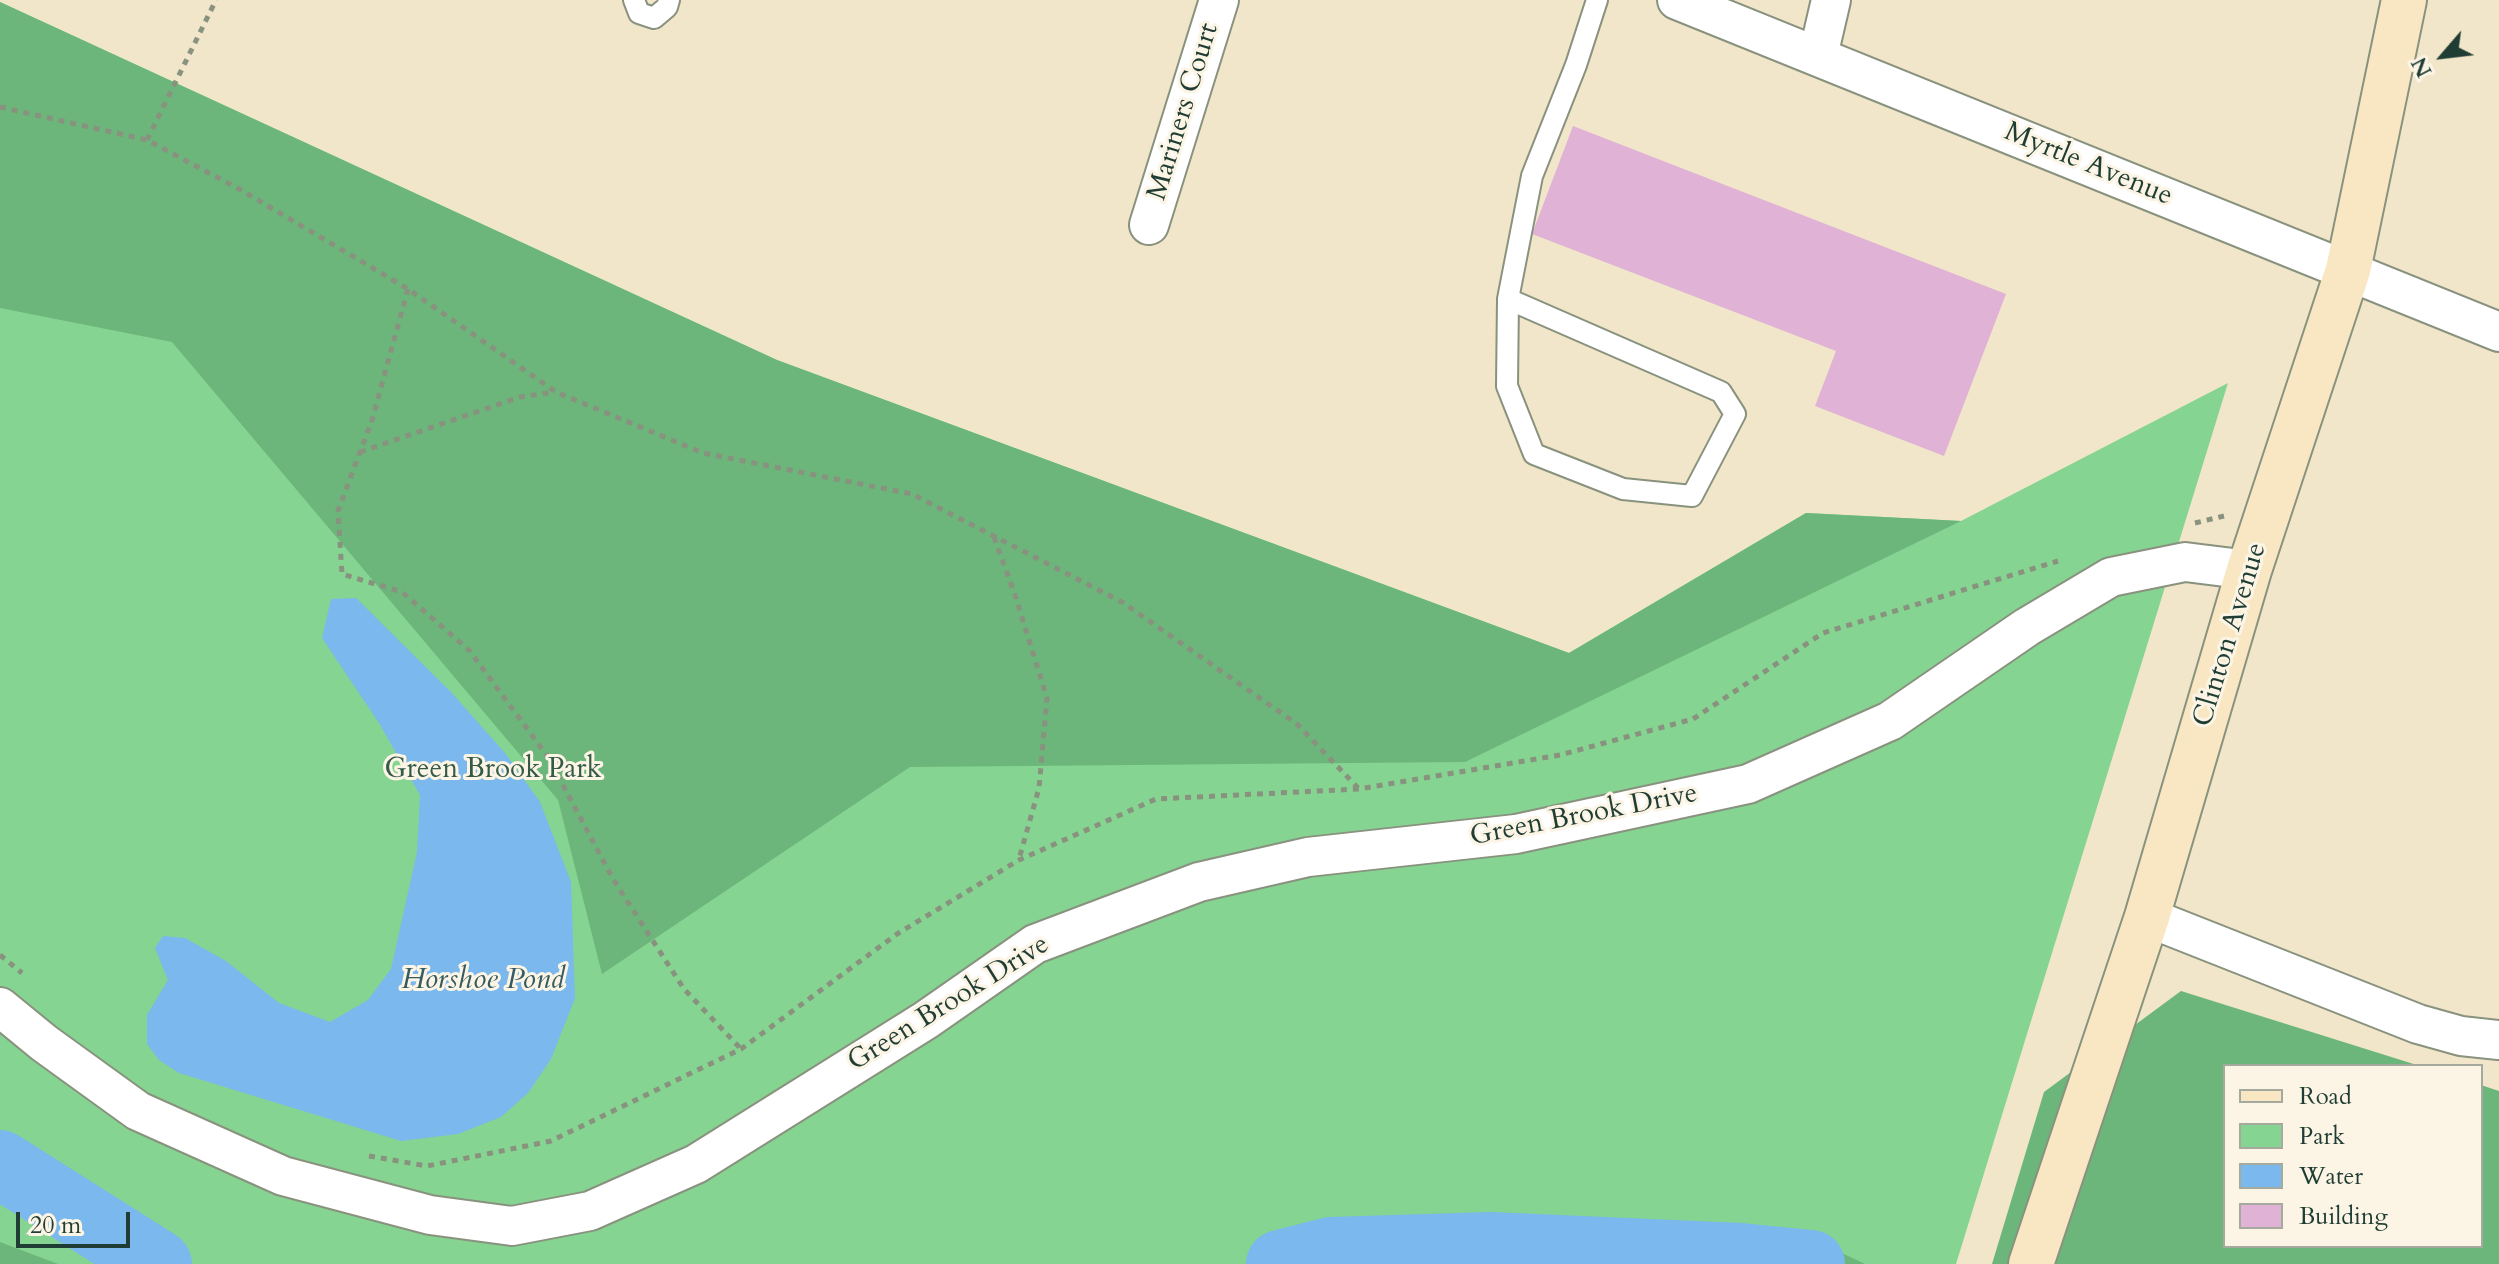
<!DOCTYPE html>
<html>
<head>
<meta charset="utf-8">
<style>
  body { margin:0 }
  #map { position:relative; width:2499px; height:1264px; overflow:hidden; background:#f1e6c9; font-family:Cardo,serif }
  canvas { display:block }
  .legend { position:absolute; left:2223px; top:1064px; width:260px; height:184px; box-sizing:border-box; background:#fcf5e5; border:2px solid #a4ab9e; margin:0; padding:10px 14px; list-style:none; font-size:24px; color:#1f3d34 }
  .legend li { display:flex; align-items:center; gap:16px; height:40px }
  .legend b { width:40px; border:2px solid #a4ab9e }
  .north { position:absolute; left:2403px; top:16px; width:80px; height:80px; -webkit-text-stroke:6px #fcf5e5; paint-order:stroke; rotate:242deg; font-size:22px; font-weight:700; line-height:32px; text-align:center; color:#1f3d34 }
  .north::after { content:''; display:block; margin:auto; width:28px; height:36px; background:#1f3d34; clip-path:polygon(50% 0,100% 100%,50% 72%,0 100%) }
  .scale { position:absolute; left:16px; top:1212px; width:114px; height:36px; box-sizing:border-box; border:4px solid #1f3d34; border-top:0; padding-left:10px; font-size:24px; line-height:28px; white-space:nowrap; color:#1f3d34; -webkit-text-stroke:6px #fcf5e5; paint-order:stroke }
</style>
</head>
<body>
<div id="map">
<canvas width="2499" height="1264"></canvas>
<ul class="legend">
<li><b style="height:10px;background:#f9e7c3"></b>Road</li>
<li><b style="height:22px;background:#86d492"></b>Park</li>
<li><b style="height:22px;background:#7ab8ed"></b>Water</li>
<li><b style="height:22px;background:#dfb2d6"></b>Building</li>
</ul>
<div class="north">N</div>
<div class="scale">20 m</div>
</div>
<script>
const c = document.querySelector('canvas').getContext('2d');
c.lineJoin = 'round';
function fillPath(path, color) {
  c.fillStyle = color;
  c.fill(path, 'evenodd');
}
function shape(rows) {
  const path = new Path2D();
  for (const r of rows) {
    path.moveTo(r[0], r[1]);
    for (let i = 2; i < r.length; i += 2) path.lineTo(r[i], r[i + 1]);
  }
  return path;
}
function stroke(path, color, width, dash) {
  c.strokeStyle = color;
  c.lineWidth = width;
  c.lineCap = dash ? 'butt' : 'round';
  c.setLineDash(dash || []);
  c.stroke(path);
}
function label(font, color, halo, rows, align = 'center') {
  c.font = font + ' Cardo,serif';
  c.lineWidth = 6;
  c.setLineDash([]);
  c.textBaseline = 'middle';
  c.strokeStyle = halo;
  c.fillStyle = color;
  for (const [text, x, y, turn = 0] of rows) {
    c.save();
    c.translate(x, y);
    c.rotate((+turn || 0) * Math.PI / 180);
    c.textAlign = isNaN(turn) ? turn : align;
    if (halo) c.strokeText(text, 0, 0);
    c.fillText(text, 0, 0);
    c.restore();
  }
}
const green = shape([
  [0,2,777,360,1569,653,1806,513,1961,521,2228,383,1956,1264,0,1264]
]);
const forest = shape([
  [0,2,777,360,1569,653,1806,513,1961,521,1465,762,910,767,602,974,558,800,172,342,0,308],
  [2181,991,2420,1066,2225,1066,2225,1246,2481,1246,2481,1085,2499,1091,2499,1264,1992,1264,2044,1092],
  [0,1242,58,1264,0,1264],
  [1831,1248,1865,1264,1809,1264]
]);
const water = shape([
  [356,598,451,692,505,753,540,802,571,882,575,998,551,1059,528,1093,501,1117,458,1134,401,1141,179,1073,159,1060,147,1044,147,1015,168,980,155,948,163,936,185,938,226,961,279,1003,330,1022,368,1000,391,969,417,852,420,795,379,723,322,638,331,599]
]);
const river = shape([
  [0,1164,158,1264],
  [1280,1264,1331,1251,1490,1246,1741,1257,1811,1264]
]);
const building = shape([
  [1573,126,2006,294,1944,456,1815,406,1836,351,1532,234]
]);
const path = shape([
  [0,107,147,140,241,190,408,289,556,392,703,453,912,494,1122,602,1297,724,1358,788],
  [147,140,216,0],
  [408,289,372,420,338,511,342,574,402,592,469,650,548,757,613,879,684,989,741,1049],
  [360,452,520,397,555,392],
  [2195,523,2224,516],
  [994,537,1015,595,1047,698,1039,788,1019,859],
  [0,955,22,973],
  [369,1156,427,1166,551,1141,741,1049,897,934,1019,860,1156,799,1359,789,1560,755,1693,719,1823,633,2058,561]
]);
const lane = shape([
  [634,0,639,13,654,18,667,7,669,0],
  [1508,299,1721,392,1735,414,1692,496,1623,489,1534,454,1507,386,1508,299,1532,176,1576,65,1597,0]
]);
const street = shape([
  [1677,0,2499,332],
  [1818,56,1831,0],
  [1149,225,1219,0],
  [2147,917,2418,1024,2461,1036,2499,1040],
  [0,1007,44,1043,138,1111,283,1176,430,1215,512,1226,590,1211,696,1164,926,1020,1035,944,1199,882,1308,857,1516,834,1748,784,1890,721,2027,627,2111,577,2185,562,2249,570]
]);
const secondary = shape([
  [2031,1264,2147,917,2249,570,2348,270,2404,0]
]);
const streetNames = [
  ["Mariners Court",1184,112,-73],
  ["Myrtle Avenue",2088,165,22],
  ["Clinton Avenue",2231,635,-73],
  ["Green Brook Drive",1584,816,-11],
  ["Green Brook Drive",949,1004,-32]
];
const parkNames = [
  ["Green Brook Park",493,771]
];
const waterNames = [
  ["Horshoe Pond",483,981]
];
fillPath(green, '#86d492');
fillPath(forest, '#6cb67c');
fillPath(water, '#7ab8ed');
stroke(river, '#7ab8ed', 68);
fillPath(building, '#dfb2d6');
stroke(lane, '#88927e', 24);
stroke(street, '#88927e', 42);
stroke(secondary, '#88927e', 48);
stroke(path, '#88927e', 5, [6, 6]);
stroke(lane, '#fff', 20);
stroke(street, '#fff', 38);
stroke(secondary, '#f9e7c3', 44);
label('28px', '#1f3d34', '#fcf5e5', streetNames);
label('28px', '#345b47', '#fcf5e5', parkNames);
label('italic 30px', '#365c62', '#fcf5e5', waterNames);
</script>
</body>
</html>
